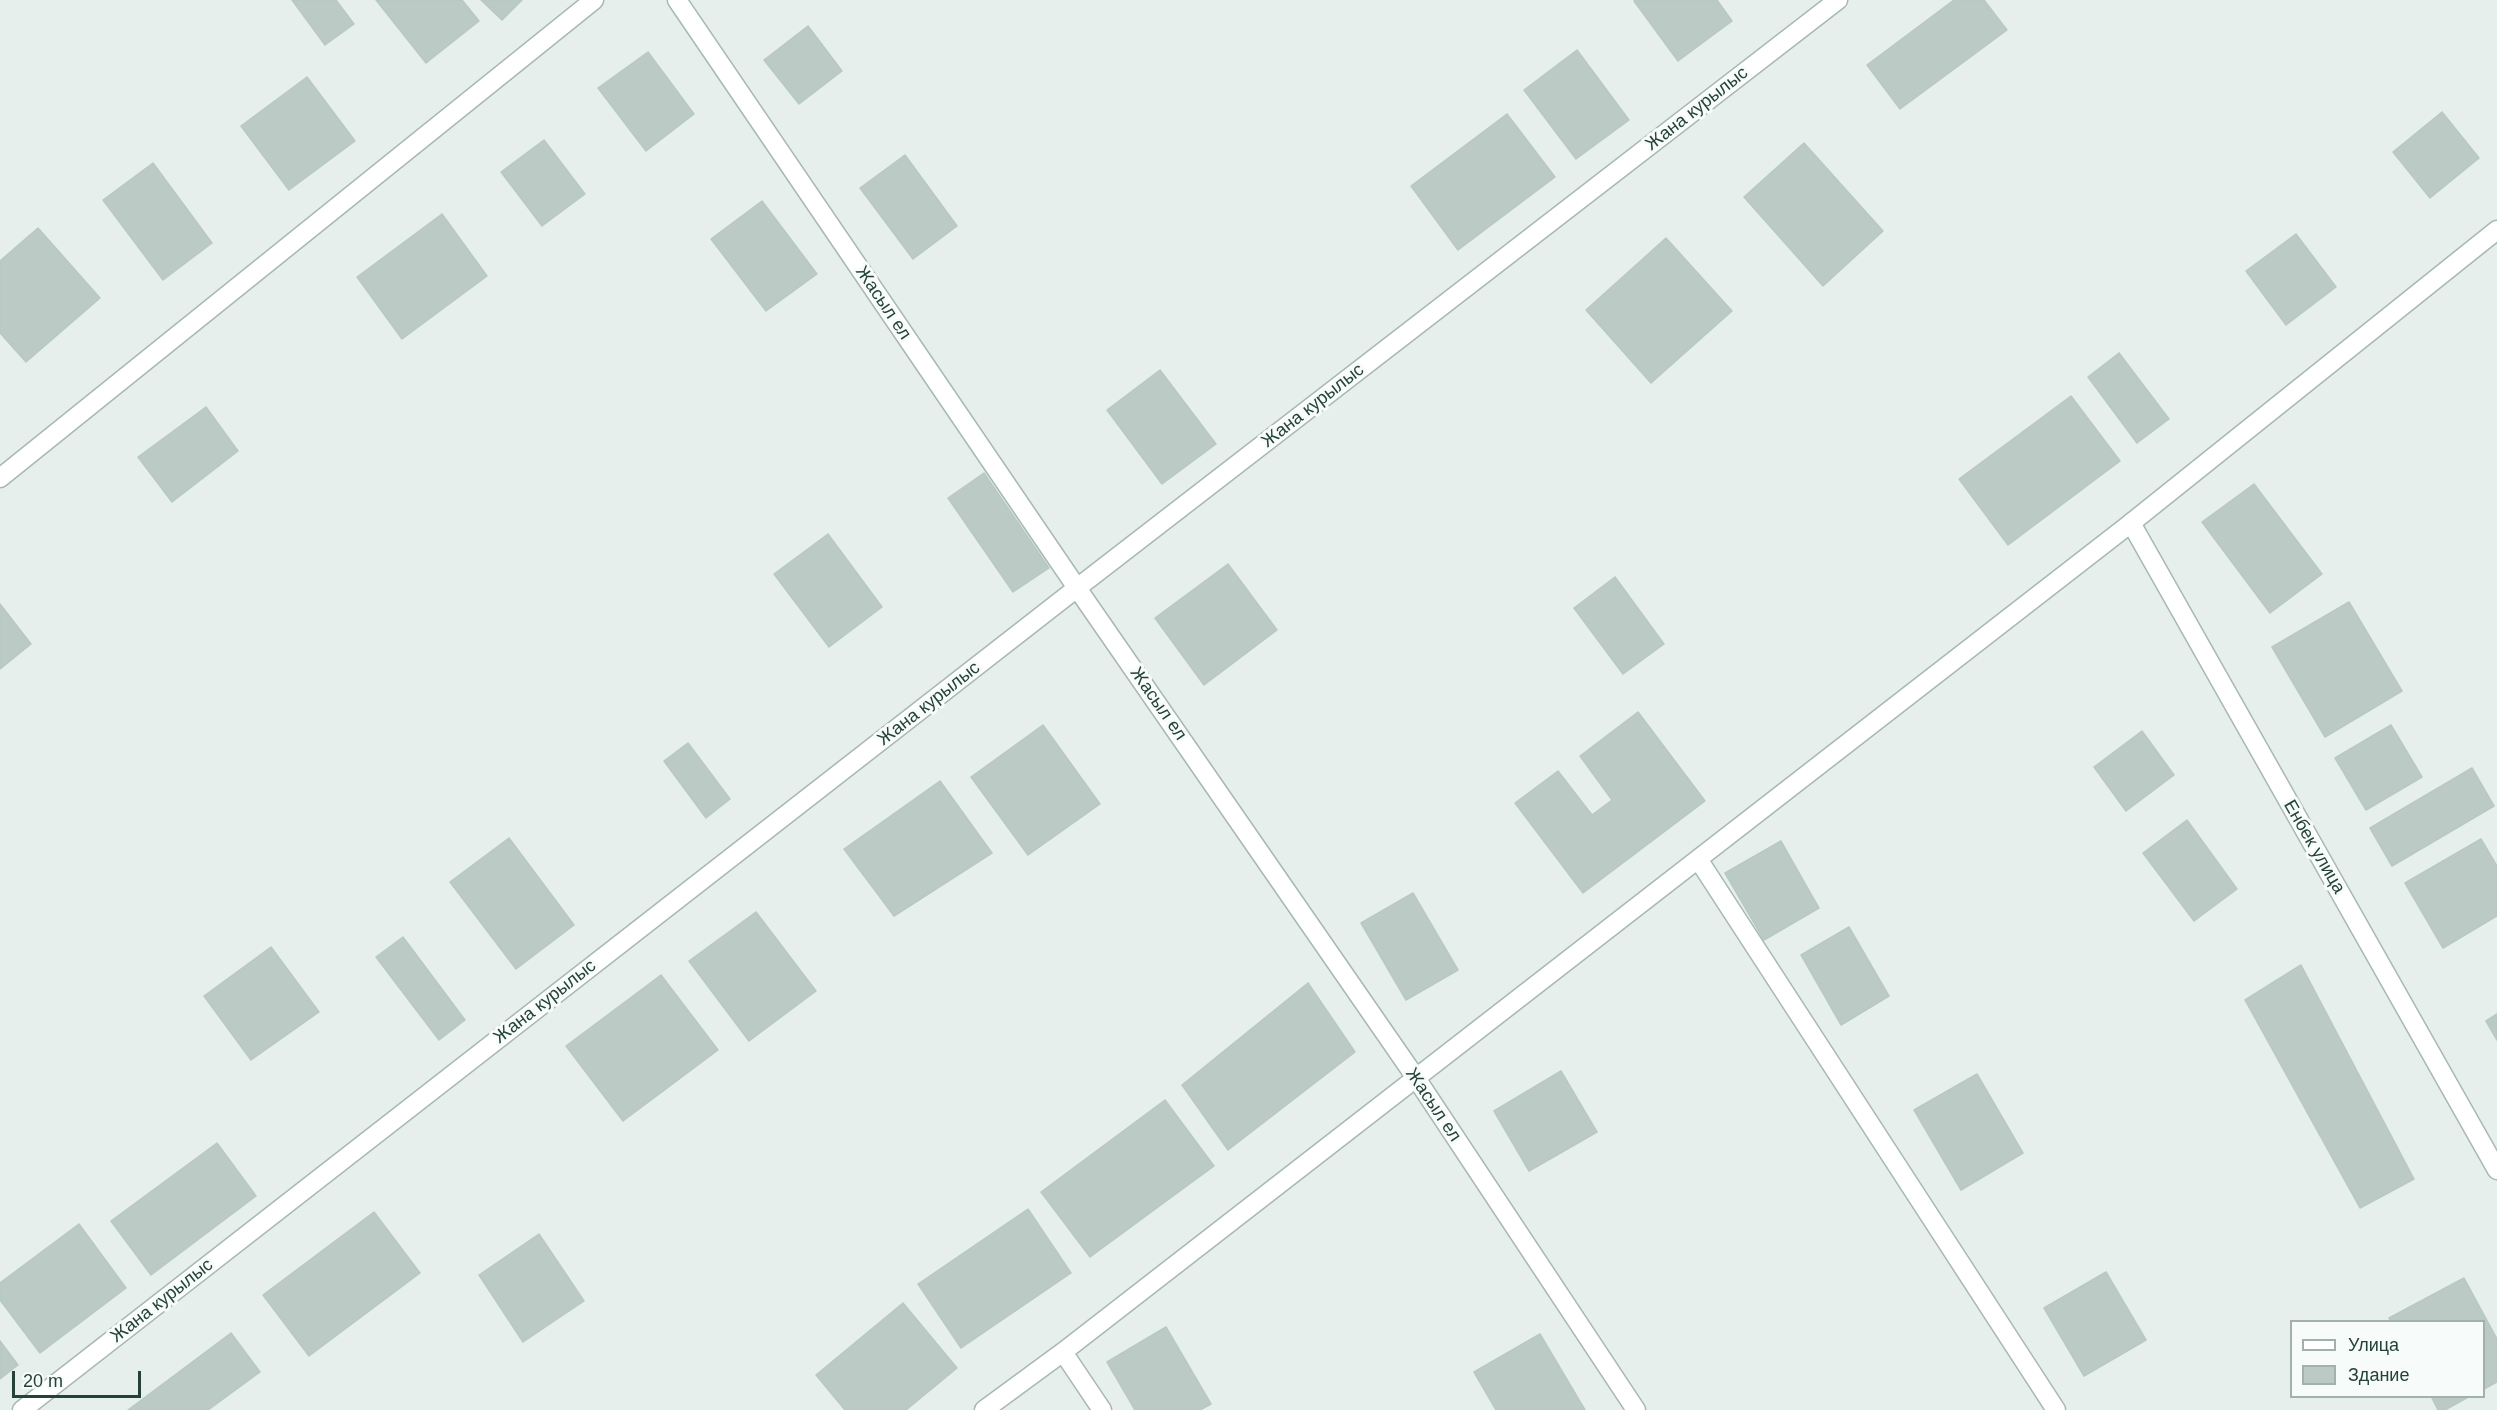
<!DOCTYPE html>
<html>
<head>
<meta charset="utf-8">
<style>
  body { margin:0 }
  #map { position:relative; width:2497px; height:1410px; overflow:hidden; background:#e6efeb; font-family:Helvetica,sans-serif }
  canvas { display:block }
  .legend { position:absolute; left:2290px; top:1320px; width:195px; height:78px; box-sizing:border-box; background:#f7fbf9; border:2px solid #a3b1ad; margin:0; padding:8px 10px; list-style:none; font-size:18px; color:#24423a }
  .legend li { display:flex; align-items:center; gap:12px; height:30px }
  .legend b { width:30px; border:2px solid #a3b1ad }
  .scale { position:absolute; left:12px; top:1371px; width:129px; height:27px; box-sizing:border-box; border:3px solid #24423a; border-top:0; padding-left:8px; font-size:18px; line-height:21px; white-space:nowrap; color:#24423a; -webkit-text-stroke:4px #f7fbf9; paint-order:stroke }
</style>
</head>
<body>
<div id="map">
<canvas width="2497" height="1410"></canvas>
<ul class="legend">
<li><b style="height:8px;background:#fff"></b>Улица</li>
<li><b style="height:16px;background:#bbcac4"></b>Здание</li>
</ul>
<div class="scale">20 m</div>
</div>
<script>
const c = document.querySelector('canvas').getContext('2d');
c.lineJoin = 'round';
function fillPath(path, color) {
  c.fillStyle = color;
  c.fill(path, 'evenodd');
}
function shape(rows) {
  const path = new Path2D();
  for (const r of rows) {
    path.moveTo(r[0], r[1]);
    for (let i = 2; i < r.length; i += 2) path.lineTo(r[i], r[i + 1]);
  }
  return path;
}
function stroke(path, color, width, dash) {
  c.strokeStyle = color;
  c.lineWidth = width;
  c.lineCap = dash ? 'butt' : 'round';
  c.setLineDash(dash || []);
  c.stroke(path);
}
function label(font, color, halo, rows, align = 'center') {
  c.font = font + ' Helvetica,sans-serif';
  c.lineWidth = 6;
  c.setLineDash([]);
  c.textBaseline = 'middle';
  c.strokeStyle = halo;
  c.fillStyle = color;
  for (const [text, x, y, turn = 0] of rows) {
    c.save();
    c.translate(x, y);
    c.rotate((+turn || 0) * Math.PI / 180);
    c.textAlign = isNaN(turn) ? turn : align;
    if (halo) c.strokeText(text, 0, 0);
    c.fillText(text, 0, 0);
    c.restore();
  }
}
const building = shape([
  [292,0,336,0,354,24,325,45,292,0],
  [376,0,462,0,479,21,426,63,376,0],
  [481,0,522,0,502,20,481,0],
  [1635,0,1717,0,1732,21,1678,61,1634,1,1635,0],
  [1954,0,1984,0,2007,30,1900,109,1867,65,1954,0],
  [808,26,842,71,799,104,764,60,808,26],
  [1577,50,1629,120,1576,159,1524,90,1577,50],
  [648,52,694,114,646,151,598,88,648,52],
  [307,77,355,141,289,190,241,126,307,77],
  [2442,112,2479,158,2430,198,2393,152,2442,112],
  [1507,114,1555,177,1458,250,1411,186,1507,114],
  [544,140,585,194,542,226,501,172,544,140],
  [1804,143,1883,231,1823,286,1744,197,1804,143],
  [905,155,957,226,913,259,860,188,905,155],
  [153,163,212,243,163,280,103,200,153,163],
  [762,201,817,274,766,311,711,239,762,201],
  [442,214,487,276,402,339,357,277,442,214],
  [38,228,100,298,26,362,0,333,0,261,38,228],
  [2296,234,2336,287,2286,325,2246,271,2296,234],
  [1666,238,1732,311,1651,383,1586,310,1666,238],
  [2119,353,2169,419,2137,443,2088,377,2119,353],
  [1160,370,1216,444,1162,484,1107,410,1160,370],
  [2071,396,2120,461,2008,545,1959,479,2071,396],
  [206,407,238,451,172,502,138,457,206,407],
  [984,473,1049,568,1013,592,948,498,984,473],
  [2254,484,2322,574,2270,613,2202,522,2254,484],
  [828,534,882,607,829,647,774,574,828,534],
  [1228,564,1277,630,1204,685,1155,618,1228,564],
  [1615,577,1664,644,1623,674,1574,608,1615,577],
  [2349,602,2402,691,2325,737,2272,647,2349,602],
  [0,604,31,644,0,669,0,604],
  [1638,712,1705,801,1583,893,1515,803,1558,771,1592,815,1612,800,1580,756,1638,712],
  [1043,725,1100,804,1028,855,971,777,1043,725],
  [2391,725,2422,777,2366,810,2335,758,2391,725],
  [2142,731,2174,775,2126,811,2094,767,2142,731],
  [688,743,730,799,706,818,664,761,688,743],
  [2472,768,2494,806,2392,866,2370,828,2472,768],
  [940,781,992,853,894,916,844,849,940,781],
  [2187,820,2237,889,2194,921,2143,853,2187,820],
  [509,838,574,925,516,969,450,882,509,838],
  [2481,839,2497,866,2497,916,2443,948,2405,883,2481,839],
  [1781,841,1819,908,1764,940,1725,873,1781,841],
  [1413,893,1458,970,1406,1000,1361,923,1413,893],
  [756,912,816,991,749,1041,689,961,756,912],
  [1849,927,1889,996,1841,1025,1801,955,1849,927],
  [403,937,465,1020,439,1040,376,957,403,937],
  [271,947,319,1012,251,1060,204,996,271,947],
  [2301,965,2414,1179,2360,1208,2245,1000,2301,965],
  [661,975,718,1050,623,1121,566,1046,661,975],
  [1308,983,1355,1052,1228,1150,1182,1085,1308,983],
  [2497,1014,2497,1040,2486,1021,2497,1014],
  [1561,1071,1597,1132,1529,1171,1494,1111,1561,1071],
  [1977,1074,2023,1153,1961,1190,1914,1110,1977,1074],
  [1165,1100,1214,1166,1090,1257,1041,1192,1165,1100],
  [217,1143,256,1196,151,1275,111,1221,217,1143],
  [1028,1209,1071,1273,961,1348,918,1284,1028,1209],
  [374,1212,420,1273,309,1356,263,1295,374,1212],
  [79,1224,126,1288,40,1353,0,1300,0,1283,79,1224],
  [539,1234,584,1301,523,1342,479,1275,539,1234],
  [2106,1272,2146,1340,2084,1376,2044,1308,2106,1272],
  [2464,1278,2497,1339,2497,1382,2484,1389,2484,1322,2391,1322,2389,1318,2464,1278],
  [903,1303,957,1368,906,1410,845,1410,816,1375,903,1303],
  [1166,1327,1211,1404,1200,1410,1135,1410,1107,1362,1166,1327],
  [231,1333,260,1372,208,1410,128,1410,231,1333],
  [1540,1334,1585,1410,1496,1410,1474,1372,1540,1334],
  [0,1341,18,1365,0,1379,0,1341],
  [2431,1396,2470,1396,2445,1410,2438,1410,2431,1396]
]);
const lane = shape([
  [2131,523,2497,230]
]);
const street = shape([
  [677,0,1077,588,1416,1078,1636,1410],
  [0,478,594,0],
  [1698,859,2056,1410],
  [1063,1352,1102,1410],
  [22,1410,1077,588,1838,0],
  [984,1410,1063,1352,2131,523,2497,1170]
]);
const streetNames = [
  ["Жана курылыс",1697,109,-38],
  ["Жасыл ел",883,303,56],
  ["Жана курылыс",1313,406,-38],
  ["Жана курылыс",929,704,-38],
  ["Жасыл ел",1158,704,55],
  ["Енбек улица",2314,847,60],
  ["Жана курылыс",545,1002,-38],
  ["Жасыл ел",1433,1105,56],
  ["Жана курылыс",162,1301,-38]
];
fillPath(building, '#bbcac4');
stroke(building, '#b8c9c2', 1.5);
stroke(lane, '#a8b8b2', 21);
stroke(street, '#a8b8b2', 21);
stroke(lane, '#fff', 18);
stroke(street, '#fff', 18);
label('18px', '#24423a', '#f7fbf9', streetNames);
</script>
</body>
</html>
